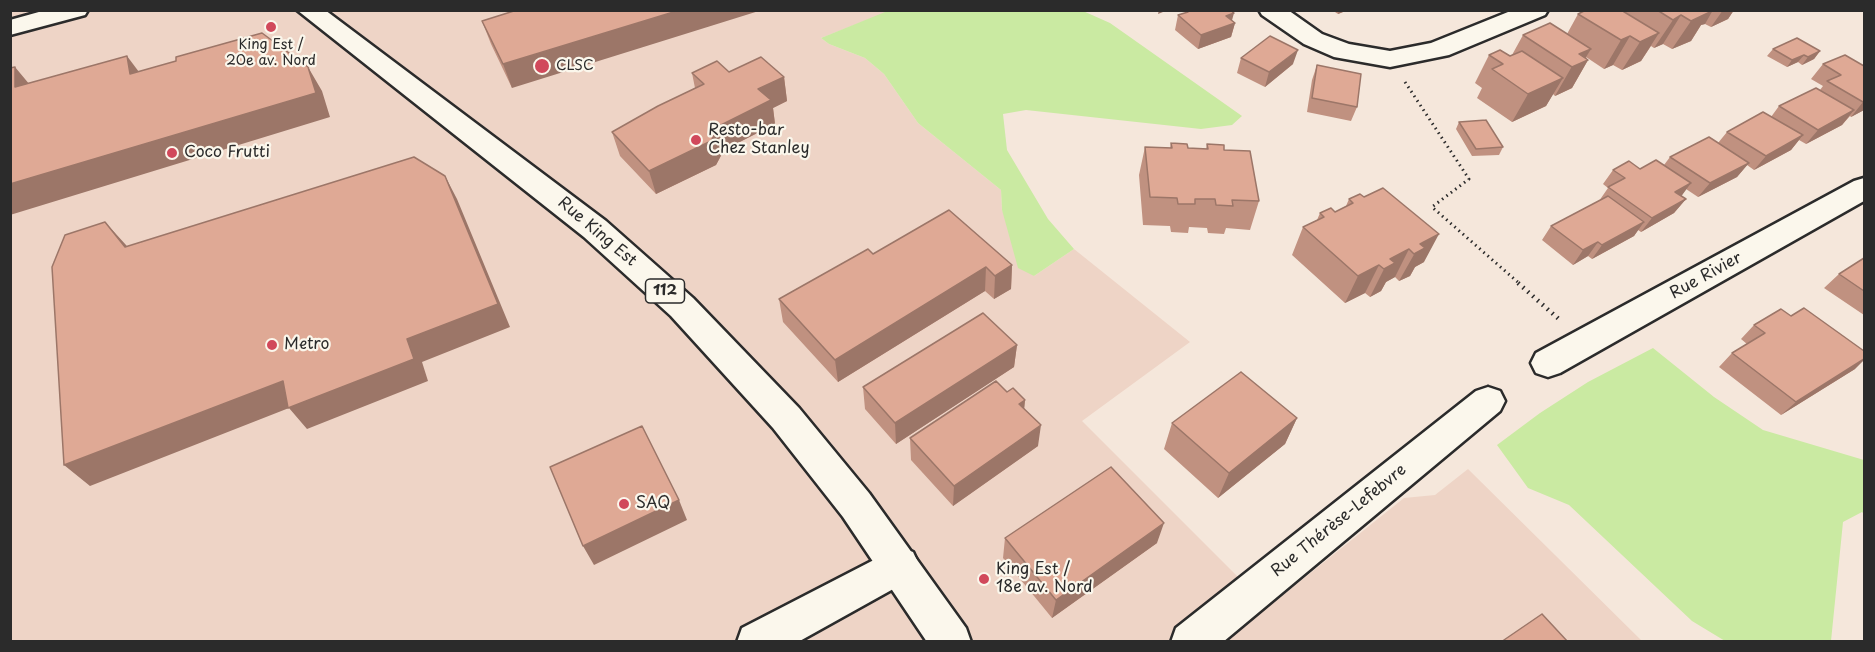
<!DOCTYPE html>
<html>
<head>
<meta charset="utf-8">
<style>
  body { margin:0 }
  #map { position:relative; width:1875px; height:652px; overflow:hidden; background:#f5e7db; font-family:"Playpen Sans",sans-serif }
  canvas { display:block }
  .frame { position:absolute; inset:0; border:12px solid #2b2b2b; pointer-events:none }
</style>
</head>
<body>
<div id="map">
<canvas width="1875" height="652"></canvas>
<div class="frame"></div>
</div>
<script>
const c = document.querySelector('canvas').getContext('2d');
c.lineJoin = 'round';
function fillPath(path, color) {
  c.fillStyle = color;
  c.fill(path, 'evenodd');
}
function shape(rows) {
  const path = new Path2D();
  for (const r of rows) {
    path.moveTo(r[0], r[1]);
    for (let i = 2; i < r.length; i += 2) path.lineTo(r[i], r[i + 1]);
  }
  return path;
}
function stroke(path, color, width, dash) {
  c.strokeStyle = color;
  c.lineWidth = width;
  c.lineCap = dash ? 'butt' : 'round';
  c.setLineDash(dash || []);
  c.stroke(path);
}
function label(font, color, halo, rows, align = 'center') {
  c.font = font + ' "Playpen Sans",sans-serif';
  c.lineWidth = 4.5;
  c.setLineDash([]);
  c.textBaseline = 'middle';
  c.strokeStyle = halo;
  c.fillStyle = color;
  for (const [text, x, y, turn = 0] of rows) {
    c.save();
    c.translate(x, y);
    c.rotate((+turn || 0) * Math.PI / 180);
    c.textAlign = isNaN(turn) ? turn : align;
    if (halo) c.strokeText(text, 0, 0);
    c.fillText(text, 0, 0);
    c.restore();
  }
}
const built = shape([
  [10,11,890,11,821,38,829,44,865,58,884,74,918,123,1001,190,1002,210,1034,276,1074,249,1190,342,1082,421,1268,607,1404,498,1435,495,1468,469,1642,641,11,641]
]);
const green = shape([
  [890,10,1083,11,1110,23,1242,116,1232,125,1201,129,1026,110,1003,114,1007,150,1048,219,1074,249,1034,276,1018,268,1002,210,1001,190,918,123,884,74,865,58,829,44,821,38],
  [1653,348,1714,397,1763,430,1864,460,1864,514,1862,512,1843,522,1831,641,1725,641,1692,621,1569,505,1528,488,1497,445,1540,413,1588,382]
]);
const pathFar1 = shape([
  [1405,82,1469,179,1432,207,1520,284]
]);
const path = shape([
  [1518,283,1561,321]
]);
const street = shape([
  [46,10,88,10,85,15,10,35,10,20,46,10],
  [1259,10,1288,10,1322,34,1349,44,1390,51,1431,43,1513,10,1548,10,1545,15,1449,55,1390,67,1334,57,1304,44,1262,15,1259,10],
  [1864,178,1864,201,1560,373,1548,377,1536,373,1531,363,1536,353,1854,181,1864,178],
  [1488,387,1500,391,1505,401,1500,411,1223,642,1171,642,1176,628,1476,391,1488,387],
  [899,547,913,552,919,565,913,578,798,642,737,642,742,628,899,547]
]);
const primary = shape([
  [297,10,325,10,606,221,693,298,799,408,869,493,966,628,971,642,927,642,843,517,773,428,671,316,584,237,297,10]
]);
const wall = shape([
  [517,10,512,88,491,44,482,21],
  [1185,10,1230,10,1232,20,1235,23,1231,37,1198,49,1175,30,1178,15,1185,13],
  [1332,10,1348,10,1338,14],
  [1586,10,1734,10,1728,19,1711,27,1705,24,1701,25,1691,41,1672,49,1663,44,1654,48,1651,46,1641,61,1622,70,1613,65,1604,69,1586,57,1588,60,1572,88,1555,96,1553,94,1546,106,1512,122,1477,98,1482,88,1475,83,1489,55,1510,56,1512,55,1523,35,1567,34,1578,14],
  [1773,49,1820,51,1814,59,1802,65,1798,62,1787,67,1767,56],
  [1241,58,1293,64,1265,87,1237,73],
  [1823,64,1864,66,1864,110,1851,117,1850,116,1842,125,1806,144,1799,140,1791,150,1754,170,1747,165,1737,177,1698,197,1686,189,1681,196,1686,199,1674,213,1641,232,1638,230,1634,236,1592,259,1588,256,1573,265,1542,240,1551,226,1599,201,1608,188,1603,184,1613,170,1640,169,1664,165,1670,157,1718,143,1727,132,1771,117,1779,106,1820,90,1823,86,1811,79],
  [1317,65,1357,107,1351,121,1307,112,1312,80],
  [729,72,784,77,787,101,773,108,775,124,724,150,716,165,656,194,620,156,612,132,695,88,692,73],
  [1459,122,1503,147,1499,155,1472,156,1456,129],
  [1171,143,1188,148,1206,149,1207,144,1224,150,1259,201,1250,230,1226,228,1224,234,1208,233,1207,228,1189,227,1188,233,1171,232,1170,226,1143,225,1139,175,1145,147,1170,148],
  [1349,199,1424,262,1415,267,1410,276,1399,281,1395,277,1386,282,1381,291,1370,297,1365,293,1345,303,1292,255,1303,227,1317,220,1320,213,1335,212,1346,206],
  [873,254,1012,265,1011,289,994,299,985,291,838,382,783,322,779,299],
  [1864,258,1864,315,1824,288,1839,274],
  [1754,325,1855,369,1781,415,1719,367,1732,353,1747,344,1741,339],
  [1017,345,1014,367,896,444,865,409,863,387],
  [1007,392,1025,400,1024,408,1038,446,953,506,911,460,910,438],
  [1297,418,1285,444,1218,498,1164,449,1172,423],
  [1005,538,1157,543,1052,618,1003,558]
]);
const shadedWall = shape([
  [680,10,762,10,512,88,503,64],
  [1159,10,1168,10,1158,14],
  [1339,10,1348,10,1338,14],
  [1707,10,1713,10,1705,24,1701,25,1691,41,1672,49,1691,21,1705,14],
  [1723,10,1734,10,1728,19,1711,27],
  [1234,13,1231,24,1235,23,1231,37,1198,49,1201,35,1226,16],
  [1681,15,1663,44,1654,48,1673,20],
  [1659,33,1641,61,1622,70,1640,42],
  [1630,36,1613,65,1604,69,1621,40],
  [1591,49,1583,62,1588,60,1572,88,1555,96,1579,54],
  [1298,50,1293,64,1265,87,1269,72],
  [1820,51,1814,59,1802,65,1808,57],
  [1804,55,1798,62,1787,67,1792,60],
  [127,56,145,80,130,74],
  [15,67,35,91,15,87],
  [308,67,322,91,330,117,10,215,10,184],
  [784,77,787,101,773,108,775,124,724,150,716,165,656,194,649,171,719,126,758,89],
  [1563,78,1546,106,1512,122,1528,94],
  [1863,102,1864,102,1864,110,1851,117],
  [1854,110,1842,125,1806,144,1818,130],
  [1803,135,1791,150,1754,170,1766,156],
  [1749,163,1737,177,1698,197,1710,183],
  [445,176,457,199,510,327,422,362,428,381,307,429,289,408,90,486,64,465,283,381],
  [1691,183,1680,198,1675,192],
  [1686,199,1674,213,1641,232,1652,218],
  [105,222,126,245,146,271,125,247],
  [1644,222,1634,236,1592,259,1602,245],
  [1439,234,1424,262,1415,267,1410,276,1399,281,1420,244],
  [1598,242,1588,256,1573,265,1583,250],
  [1409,249,1395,277,1386,282,1381,291,1370,297,1384,269,1390,259],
  [1012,265,1011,289,994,299,995,276],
  [1379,265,1365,293,1345,303,1358,276],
  [986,267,985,291,838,382,835,360],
  [1017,345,1014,367,896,444,895,423],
  [1864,359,1864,360,1855,369,1781,415,1796,402],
  [1025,400,1023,422,1019,404],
  [1297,418,1285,444,1218,498,1229,473],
  [1041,425,1038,446,953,506,954,486],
  [679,500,687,520,594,565,583,546],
  [1164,523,1157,543,1052,618,1056,600]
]);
const building = shape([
  [517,10,680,10,503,64,482,21,517,10],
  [1187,10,1230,10,1234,13,1226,16,1235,23,1201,35,1178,15,1188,12,1187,10],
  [1586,10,1621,10,1659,33,1640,42,1630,36,1621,40,1578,14,1586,10],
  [1657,10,1706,10,1710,12,1691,21,1681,15,1673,20,1657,10],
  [1550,23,1591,49,1579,54,1588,60,1572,67,1523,35,1550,23],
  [262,33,308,67,316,93,10,184,10,68,15,67,15,87,127,56,130,74,176,61,176,57,262,33],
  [1270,36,1298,50,1269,72,1241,58,1270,36],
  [1797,38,1820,51,1808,57,1804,55,1792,60,1773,49,1797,38],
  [1500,50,1510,56,1522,51,1563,78,1528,94,1492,69,1503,64,1489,55,1500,50],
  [1845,55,1864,66,1864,102,1863,102,1827,81,1841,75,1823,64,1845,55],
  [761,57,784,77,758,89,771,100,719,126,711,141,649,171,612,132,658,106,704,84,692,73,717,61,729,72,761,57],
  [1317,65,1361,74,1357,107,1312,98,1317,65],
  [1816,88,1854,110,1818,130,1779,106,1816,88],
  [1763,112,1803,135,1766,156,1727,132,1763,112],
  [1486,120,1503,147,1476,149,1459,122,1486,120],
  [1709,137,1749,163,1710,183,1670,157,1709,137],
  [1171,143,1187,144,1188,148,1208,149,1207,144,1224,145,1224,150,1250,151,1259,201,1232,200,1233,206,1216,205,1215,199,1195,199,1195,204,1178,204,1177,198,1150,197,1145,147,1172,148,1171,143],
  [414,157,445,176,498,304,407,339,414,359,288,408,283,381,64,465,52,267,65,235,105,222,125,247,414,157],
  [1656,160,1691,183,1675,192,1686,199,1652,218,1608,187,1625,178,1613,170,1629,161,1640,169,1656,160],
  [1383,188,1439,234,1420,244,1425,248,1414,254,1409,249,1390,259,1395,263,1384,269,1379,265,1358,276,1303,227,1324,217,1320,213,1331,208,1335,212,1353,203,1349,199,1360,194,1364,197,1383,188],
  [1608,196,1644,222,1602,245,1598,242,1583,250,1551,226,1608,196],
  [949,210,1012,265,995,276,986,267,835,360,779,299,868,249,873,254,949,210],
  [1864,258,1864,291,1839,274,1864,258],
  [1804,308,1864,351,1864,359,1796,402,1732,353,1765,333,1754,325,1781,309,1791,316,1804,308],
  [983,313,1017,345,895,423,863,387,983,313],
  [1241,372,1297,418,1229,473,1172,423,1241,372],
  [996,381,1007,392,1013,388,1025,400,1019,404,1041,425,954,486,910,438,996,381],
  [642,426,679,500,583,546,550,467,642,426],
  [1111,467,1164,523,1056,600,1005,538,1111,467],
  [1542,614,1568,642,1501,642,1542,614]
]);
const markers = [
  [271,27,6,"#d1495b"],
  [542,66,8,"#d1495b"],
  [696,140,6,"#d1495b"],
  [172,153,6,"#d1495b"],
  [272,345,6,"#d1495b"],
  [624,504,6,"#d1495b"],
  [984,579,6,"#d1495b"]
];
const farPoinames = [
  ["King Est /",271,45],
  ["20e av. Nord",271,61],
  ["CLSC",556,66,"left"]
];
const shields = [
  [665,291,39]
];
const shieldNames = [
  ["112",665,291]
];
const poiNames = [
  ["Resto-bar",708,131],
  ["Chez Stanley",708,149],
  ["Coco Frutti",184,153],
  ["Metro",284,345],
  ["SAQ",636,504],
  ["King Est /",996,570],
  ["18e av. Nord",996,588]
];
const streetNames = [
  ["Rue King Est",597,232,40],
  ["Rue Rivier",1706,276,-29],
  ["Rue Thérèse-Lefebvre",1339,521,-39]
];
fillPath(built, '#eed4c6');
fillPath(green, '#caeaa2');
stroke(street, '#2b2b2b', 5);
stroke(primary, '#2b2b2b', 5);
stroke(pathFar1, '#2b2b2b', 3, [1.5, 4]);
stroke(path, '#2b2b2b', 4.5, [1.5, 5]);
fillPath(street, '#fbf7ec');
fillPath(primary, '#fbf7ec');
fillPath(wall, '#c09180');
fillPath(shadedWall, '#9c7668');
fillPath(building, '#dfa995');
stroke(building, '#9c7668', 1.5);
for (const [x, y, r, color] of markers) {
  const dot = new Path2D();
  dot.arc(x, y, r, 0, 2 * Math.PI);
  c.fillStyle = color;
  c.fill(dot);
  stroke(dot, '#fbf7ec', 2);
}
label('14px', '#2b2b2b', '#fbf7ec', farPoinames);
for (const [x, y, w] of shields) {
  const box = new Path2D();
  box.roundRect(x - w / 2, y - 12, w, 24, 4.5);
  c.fillStyle = '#fbf7ec';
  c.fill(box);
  stroke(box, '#2b2b2b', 1.5);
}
label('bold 15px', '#2b2b2b', null, shieldNames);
label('16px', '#2b2b2b', '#fbf7ec', poiNames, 'left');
label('16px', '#2b2b2b', '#fbf7ec', streetNames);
</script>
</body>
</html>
